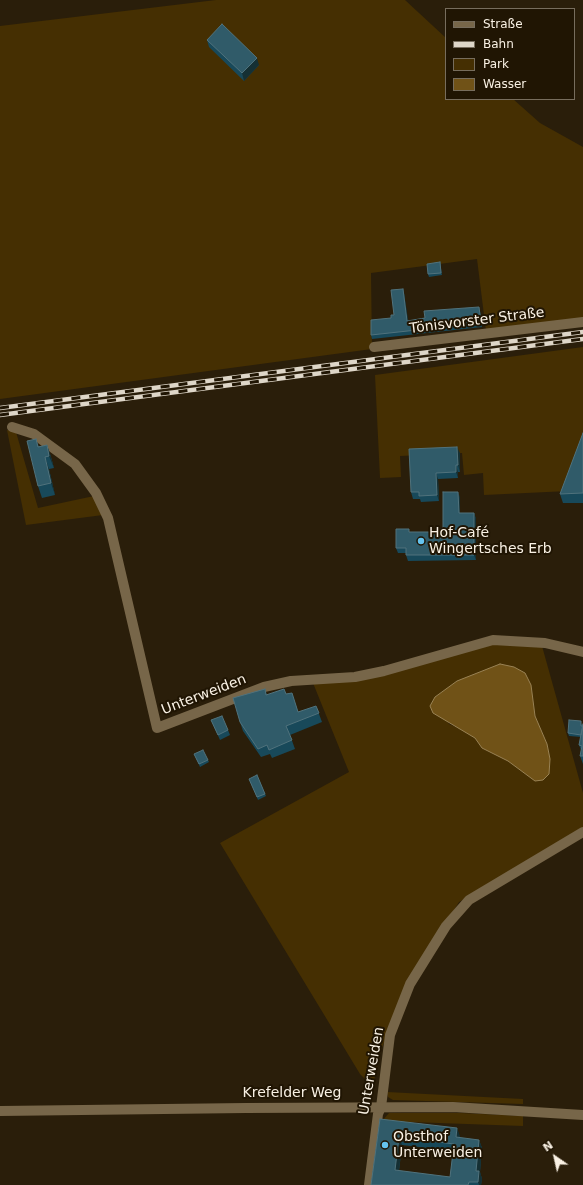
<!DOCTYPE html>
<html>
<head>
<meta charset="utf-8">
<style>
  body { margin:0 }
  #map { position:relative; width:583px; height:1185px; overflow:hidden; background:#2a1e0a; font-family:"DejaVu Sans",sans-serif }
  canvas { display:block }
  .legend { position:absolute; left:445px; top:8px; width:130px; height:92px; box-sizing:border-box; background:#201503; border:1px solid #776d5d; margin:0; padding:5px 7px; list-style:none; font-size:12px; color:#f9f1e4 }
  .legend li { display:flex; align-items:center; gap:8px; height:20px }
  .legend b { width:20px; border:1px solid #776d5d }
  .north { position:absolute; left:535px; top:1137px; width:40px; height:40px; -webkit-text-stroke:3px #201503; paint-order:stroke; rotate:326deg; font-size:11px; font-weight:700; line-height:16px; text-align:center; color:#f9f1e4 }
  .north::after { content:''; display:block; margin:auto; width:14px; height:18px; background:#f9f1e4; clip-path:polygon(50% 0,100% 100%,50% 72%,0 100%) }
</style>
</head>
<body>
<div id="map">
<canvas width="583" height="1185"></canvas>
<ul class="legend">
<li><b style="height:5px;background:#776649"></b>Straße</li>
<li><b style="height:5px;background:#ded6c8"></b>Bahn</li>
<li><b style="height:11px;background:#452f02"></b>Park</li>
<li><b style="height:11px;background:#705217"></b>Wasser</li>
</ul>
<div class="north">N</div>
</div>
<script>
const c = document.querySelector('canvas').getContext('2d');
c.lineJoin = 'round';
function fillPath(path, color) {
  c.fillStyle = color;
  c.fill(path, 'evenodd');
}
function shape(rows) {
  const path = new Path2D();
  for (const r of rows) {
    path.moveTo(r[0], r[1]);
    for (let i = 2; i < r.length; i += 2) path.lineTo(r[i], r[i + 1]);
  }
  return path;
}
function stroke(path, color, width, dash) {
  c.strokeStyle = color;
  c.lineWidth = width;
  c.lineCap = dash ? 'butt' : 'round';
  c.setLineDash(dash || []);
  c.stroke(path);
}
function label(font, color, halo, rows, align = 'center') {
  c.font = font + ' "DejaVu Sans",sans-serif';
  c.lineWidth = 4;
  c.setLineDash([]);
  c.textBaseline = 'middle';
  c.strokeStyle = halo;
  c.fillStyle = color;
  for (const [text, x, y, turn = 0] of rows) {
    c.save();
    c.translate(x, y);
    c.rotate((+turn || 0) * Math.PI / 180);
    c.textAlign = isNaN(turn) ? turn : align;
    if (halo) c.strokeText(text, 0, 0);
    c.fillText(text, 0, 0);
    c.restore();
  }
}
const green = shape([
  [216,0,405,0,446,38,446,99,513,99,540,123,583,147,583,318,486,331,477,259,371,273,372,349,0,399,0,26],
  [583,347,583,450,568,491,484,495,483,473,464,475,462,453,400,456,401,477,380,478,375,375],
  [7,430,16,432,38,508,94,496,103,515,26,525],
  [489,643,542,646,583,793,583,828,459,902,408,983,379,1055,374,1081,368,1082,360,1074,220,843,349,772,313,683],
  [457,681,531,685,535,716,547,744,535,781,508,761,482,748,475,738,463,730,449,724,435,697],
  [387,1092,523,1099,523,1104,393,1100,388,1097],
  [389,1113,460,1113,523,1116,523,1126,382,1121]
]);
const water = shape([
  [500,664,514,667,525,673,531,685,535,716,547,744,550,759,549,774,543,780,535,781,508,761,482,748,475,738,433,713,430,706,435,697,457,681,500,664]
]);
const minor = shape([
  [374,347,583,322],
  [12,427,34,434,75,464,96,493,108,518,157,728,264,687,291,681,355,677,384,671,493,640,545,643,583,652],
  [369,1185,378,1114,381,1107,390,1035,410,984,446,926,469,900,583,832]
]);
const tertiary = shape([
  [0,1111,246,1108,453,1107,583,1115]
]);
const rail = shape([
  [0,408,583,332],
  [0,415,583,339]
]);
const wall = shape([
  [207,40,259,65,244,81,209,47],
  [440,262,442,275,429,277,428,274],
  [403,289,404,293,408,321,480,311,482,327,372,339,371,335,394,315],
  [583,433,583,503,563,503,560,494],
  [36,439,39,447,47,445,51,457,54,468,49,469,55,495,42,498,38,486],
  [460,453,460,472,458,472,458,478,438,479,439,501,421,502,420,499,413,499,411,492],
  [460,497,460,513,474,513,476,519,476,560,408,561,406,555,406,553,398,553,396,548,410,532,434,532,443,528],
  [265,689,267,695,284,689,286,694,292,693,298,712,316,706,322,722,290,735,295,749,272,758,270,754,261,757,243,731,240,722],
  [211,720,228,730,230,735,220,740],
  [582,724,582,726,583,726,583,724,583,764,580,756,581,750,579,745,581,737,569,736,568,733],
  [194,754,208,760,209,762,200,767],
  [257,775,266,796,258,800,249,779],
  [380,1119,460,1136,460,1138,479,1140,482,1148,480,1172,482,1179,481,1185,371,1185],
  [402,1145,453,1151,450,1177,399,1171]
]);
const shadedWall = shape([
  [257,58,259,65,244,81,242,73],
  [403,289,404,293,409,325,407,321],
  [479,307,480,311,482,327,481,323],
  [47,445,51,457,54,468,49,456],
  [457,447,460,453,460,472,458,465],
  [45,457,49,469,55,495,51,483],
  [456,465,458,472,458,478,456,472],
  [436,473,438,479,439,501,437,495],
  [458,492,460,497,460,518,459,513],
  [474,513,476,519,476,560,474,555],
  [457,1128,460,1136,459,1145,456,1137],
  [399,1137,402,1145,398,1178,395,1170],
  [479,1140,482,1148,480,1172,482,1179,481,1185,479,1185,478,1182,476,1171]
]);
const building = shape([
  [222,24,257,58,242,73,207,40,222,24],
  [440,262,441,273,428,274,427,264,440,262],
  [403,289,407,321,425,318,424,311,479,307,481,323,371,335,371,320,391,318,391,315,394,315,391,290,403,289],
  [583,433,583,493,560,494,583,433],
  [36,439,38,447,47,445,49,456,45,457,51,483,38,486,27,441,36,439],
  [457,447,458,465,456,465,456,472,436,473,437,495,419,496,419,492,411,492,409,449,457,447],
  [443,492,458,492,459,513,474,513,474,555,406,555,406,548,396,548,396,529,409,529,409,532,434,532,443,528,443,492],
  [265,689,266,695,284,689,286,694,292,693,298,712,316,706,319,713,286,726,292,740,269,750,267,745,258,749,240,722,233,698,265,689],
  [222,716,228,730,218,735,211,720,222,716],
  [569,720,581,721,581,726,583,726,581,735,568,733,569,720],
  [583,724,583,756,580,756,582,746,579,745,583,724],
  [203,750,208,760,199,764,194,754,203,750],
  [257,775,265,794,257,797,249,779,257,775],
  [380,1119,457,1128,456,1137,479,1140,476,1171,479,1171,478,1182,469,1182,468,1185,371,1185,380,1119],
  [399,1137,454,1144,450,1177,395,1170,399,1137]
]);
const markers = [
  [421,541,4,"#66c4ef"],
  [385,1145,4,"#66c4ef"]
];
const streetNames = [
  ["Tönisvorster Straße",477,321,-7],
  ["Unterweiden",204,695,-21],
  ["Unterweiden",372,1071,-80],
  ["Krefelder Weg",292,1093]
];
const poiNames = [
  ["Hof-Café",429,533],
  ["Wingertsches Erb",429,549],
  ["Obsthof",393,1137],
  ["Unterweiden",393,1153]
];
fillPath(green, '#452f02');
fillPath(water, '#705217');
stroke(water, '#998254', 1);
stroke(minor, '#776649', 10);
stroke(tertiary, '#776649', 10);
stroke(rail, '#ded6c8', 4.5);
stroke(rail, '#201503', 3, [9]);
fillPath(wall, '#18495a');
fillPath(shadedWall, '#153034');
fillPath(building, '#305b69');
stroke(building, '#50727c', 1);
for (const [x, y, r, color] of markers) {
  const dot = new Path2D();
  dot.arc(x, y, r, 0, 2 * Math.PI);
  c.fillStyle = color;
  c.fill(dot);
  stroke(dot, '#201503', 1.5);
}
label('14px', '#f9f1e4', '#201503', streetNames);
label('14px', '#f9f1e4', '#201503', poiNames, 'left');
</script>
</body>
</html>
